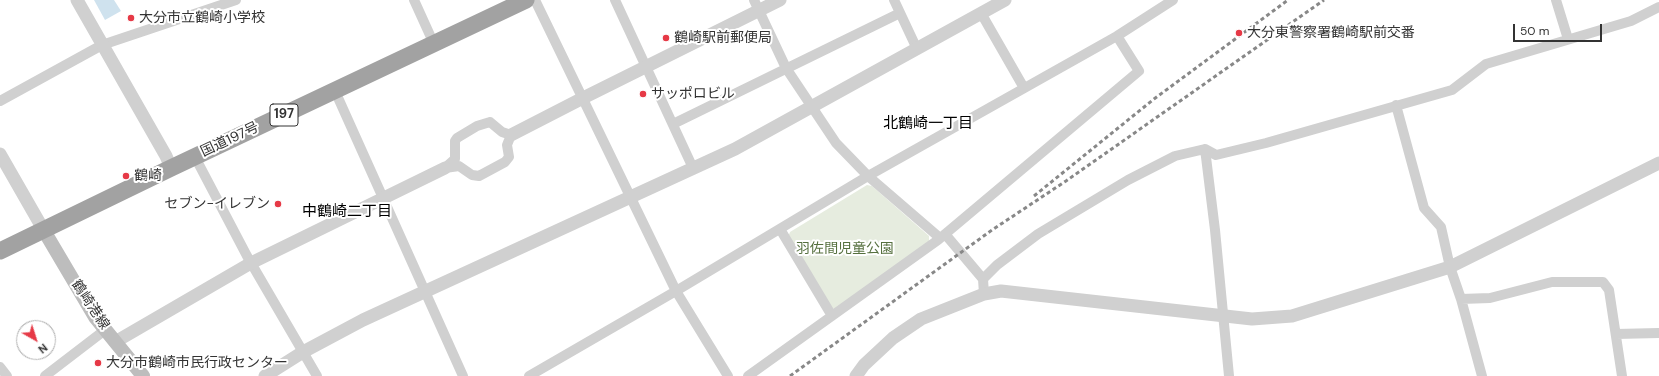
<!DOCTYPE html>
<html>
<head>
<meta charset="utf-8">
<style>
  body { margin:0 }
  #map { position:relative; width:1659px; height:376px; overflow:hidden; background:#fff; font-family:"DM Sans",sans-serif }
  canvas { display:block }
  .north { position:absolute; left:16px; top:320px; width:40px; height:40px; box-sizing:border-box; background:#fff; border:1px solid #adadad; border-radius:50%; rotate:141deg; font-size:11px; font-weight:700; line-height:16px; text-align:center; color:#333 }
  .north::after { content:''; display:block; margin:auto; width:14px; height:18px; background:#e63946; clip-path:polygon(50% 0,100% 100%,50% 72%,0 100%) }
  .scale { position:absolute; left:1513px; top:24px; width:89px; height:18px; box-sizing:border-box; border:2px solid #333; border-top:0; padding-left:5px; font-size:12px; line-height:14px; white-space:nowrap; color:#333; -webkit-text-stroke:3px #fff; paint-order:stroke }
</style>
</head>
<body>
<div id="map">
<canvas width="1659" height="376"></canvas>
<div class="north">N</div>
<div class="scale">50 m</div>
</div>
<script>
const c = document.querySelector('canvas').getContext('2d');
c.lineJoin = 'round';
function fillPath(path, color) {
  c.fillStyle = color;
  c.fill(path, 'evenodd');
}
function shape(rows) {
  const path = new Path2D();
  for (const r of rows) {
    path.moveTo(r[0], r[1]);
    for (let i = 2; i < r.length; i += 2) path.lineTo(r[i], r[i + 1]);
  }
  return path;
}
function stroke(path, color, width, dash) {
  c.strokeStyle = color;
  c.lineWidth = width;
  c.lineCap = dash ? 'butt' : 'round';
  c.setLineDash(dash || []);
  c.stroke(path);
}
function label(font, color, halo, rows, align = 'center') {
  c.font = font + ' "DM Sans","Noto Sans JP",sans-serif';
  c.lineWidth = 4;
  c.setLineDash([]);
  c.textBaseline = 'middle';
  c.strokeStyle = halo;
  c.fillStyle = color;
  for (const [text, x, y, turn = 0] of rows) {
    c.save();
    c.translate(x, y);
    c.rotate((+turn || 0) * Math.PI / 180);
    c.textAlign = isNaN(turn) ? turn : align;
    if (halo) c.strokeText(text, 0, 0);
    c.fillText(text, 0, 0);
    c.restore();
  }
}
const green = shape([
  [867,185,872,186,929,236,929,241,836,309,829,308,788,237,790,232]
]);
const water = shape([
  [94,0,114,0,121,11,105,20]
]);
const minor = shape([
  [414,0,434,44],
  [535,0,676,291,728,376],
  [615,0,693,168],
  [754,0,786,68,836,143,868,176,940,238],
  [894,0,917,49],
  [1556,0,1568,39],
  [981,13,1024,88],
  [335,91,463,376],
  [0,101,102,45,236,0],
  [1396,105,1424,208,1441,227,1450,267,1461,299,1482,376],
  [490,122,502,132,511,135,507,145,509,157,505,162,479,176,472,175,459,166,445,168,455,159,455,141,457,138,477,126,490,122],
  [673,124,900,13],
  [1205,149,1215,230,1229,376],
  [195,157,247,256,317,376],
  [780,229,832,316],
  [945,234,983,279],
  [984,294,983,279,997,265,1038,234,1128,180,1175,156,1205,149,1216,155,1266,143,1452,90,1486,64,1631,21,1659,7],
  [1461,299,1490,298,1552,282,1603,282,1609,290,1622,376],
  [1616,334,1659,333],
  [0,367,7,376],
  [45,376,105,330],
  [529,376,676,291,868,176,1117,36,1173,0],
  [748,376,938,240,1139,71,1117,36]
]);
const tertiary = shape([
  [77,0,166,156,171,168],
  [511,135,583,98,780,0],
  [0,154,43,229],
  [115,342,251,263,445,168],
  [265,376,303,352,363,320,735,149,1005,0],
  [856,376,864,365,893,338,921,319,984,294,1001,291,1252,319,1292,316,1450,267,1659,163]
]);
const secondary = shape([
  [43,229,95,317,143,376]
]);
const trunk = shape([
  [0,251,171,168,526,0]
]);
const rail = shape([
  [1034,196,1154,99,1288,0],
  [790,376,992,230,1066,181,1324,0]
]);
const markers = [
  [131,18,4,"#e63946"],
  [1239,33,4,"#e63946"],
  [666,38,4,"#e63946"],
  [643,94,4,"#e63946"],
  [126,176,4,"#e63946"],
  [278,204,4,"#e63946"],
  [98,363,4,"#e63946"]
];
const shields = [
  [284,115,28]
];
const shieldNames = [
  ["197",284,115]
];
const poiNames = [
  ["大分市立鶴崎小学校",139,18],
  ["大分東警察署鶴崎駅前交番",1247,33],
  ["鶴崎駅前郵便局",674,38],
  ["サッポロビル",651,94],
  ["鶴崎",134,176],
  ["セブン-イレブン",270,204,"right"],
  ["大分市鶴崎市民行政センター",106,363]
];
const streetNames = [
  ["国道197号",230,140,-25],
  ["鶴崎港線",90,305,56]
];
const parkNames = [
  ["羽佐間児童公園",845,249]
];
const neighbourhoodNames = [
  ["北鶴崎一丁目",928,124],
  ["中鶴崎二丁目",347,212]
];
fillPath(green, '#e6ecdf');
fillPath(water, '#cfe2ee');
stroke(minor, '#d0d0d0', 10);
stroke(tertiary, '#d0d0d0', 13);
stroke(secondary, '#bdbdbd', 14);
stroke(trunk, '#a2a2a2', 17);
stroke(rail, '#888', 3, [4, 3]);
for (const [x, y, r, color] of markers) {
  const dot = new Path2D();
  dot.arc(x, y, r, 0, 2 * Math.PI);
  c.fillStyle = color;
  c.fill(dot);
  stroke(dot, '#fff', 1.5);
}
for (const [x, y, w] of shields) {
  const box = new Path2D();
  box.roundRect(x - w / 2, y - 11, w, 22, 3);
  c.fillStyle = '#fff';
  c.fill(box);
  stroke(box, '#333', 1);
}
label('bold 13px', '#333', null, shieldNames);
label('14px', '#333', '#fff', poiNames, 'left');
label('14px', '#333', '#fff', streetNames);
label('14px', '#56703f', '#fff', parkNames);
label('15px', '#000', '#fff', neighbourhoodNames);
</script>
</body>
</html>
